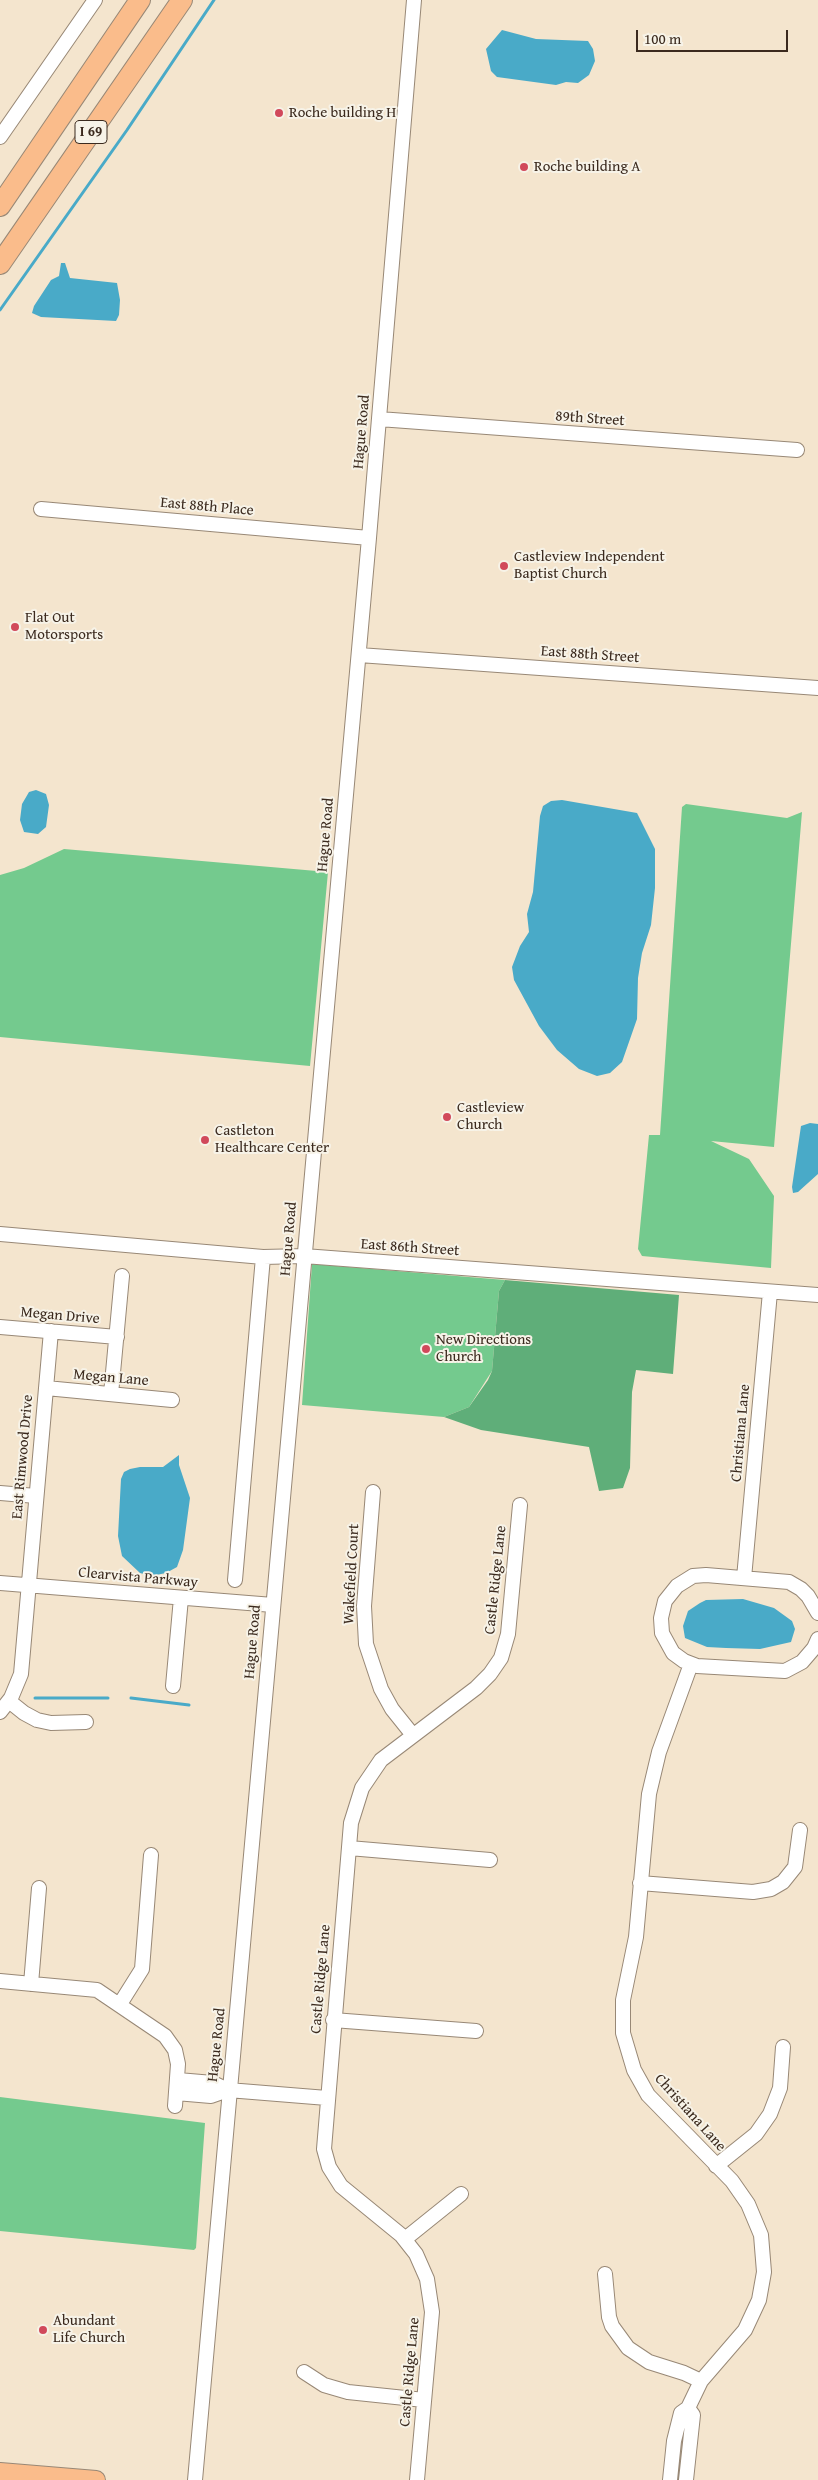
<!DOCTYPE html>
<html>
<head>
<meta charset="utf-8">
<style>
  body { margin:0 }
  #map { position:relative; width:818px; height:2480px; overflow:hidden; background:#f4e5ce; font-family:"Gentium Book Plus",serif }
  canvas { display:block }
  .scale { position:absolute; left:636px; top:30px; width:152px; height:22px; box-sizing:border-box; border:2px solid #3b2a1e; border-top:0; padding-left:6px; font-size:15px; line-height:18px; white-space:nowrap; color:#3b2a1e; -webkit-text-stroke:4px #f7f3e8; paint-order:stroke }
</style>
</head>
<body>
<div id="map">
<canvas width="818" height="2480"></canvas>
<div class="scale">100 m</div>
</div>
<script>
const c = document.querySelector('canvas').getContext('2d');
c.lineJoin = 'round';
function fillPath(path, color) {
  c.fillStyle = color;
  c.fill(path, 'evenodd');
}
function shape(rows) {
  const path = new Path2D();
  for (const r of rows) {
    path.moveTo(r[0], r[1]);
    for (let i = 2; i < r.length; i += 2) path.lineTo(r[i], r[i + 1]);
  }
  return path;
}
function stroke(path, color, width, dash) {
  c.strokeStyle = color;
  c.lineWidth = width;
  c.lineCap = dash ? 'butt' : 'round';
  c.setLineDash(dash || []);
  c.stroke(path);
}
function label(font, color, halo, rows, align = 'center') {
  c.font = font + ' "Gentium Book Plus",serif';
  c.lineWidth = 4;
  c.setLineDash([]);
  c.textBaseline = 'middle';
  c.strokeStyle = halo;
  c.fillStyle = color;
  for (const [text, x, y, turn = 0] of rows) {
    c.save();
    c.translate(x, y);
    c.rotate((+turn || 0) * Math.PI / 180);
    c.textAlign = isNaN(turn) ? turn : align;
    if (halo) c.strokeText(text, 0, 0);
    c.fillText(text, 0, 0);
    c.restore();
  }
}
const green = shape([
  [686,804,787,818,802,812,774,1147,711,1141,749,1159,774,1196,771,1268,642,1256,638,1249,649,1135,660,1135,682,807],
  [64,849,328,872,310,1066,0,1037,0,875,24,868],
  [312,1264,505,1280,499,1291,492,1371,469,1407,444,1417,302,1405],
  [0,2097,205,2123,196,2248,194,2250,0,2231]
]);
const forest = shape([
  [505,1280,679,1295,673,1374,636,1370,632,1392,630,1468,623,1488,599,1491,589,1447,481,1430,444,1417,469,1407,488,1380,492,1371,499,1291]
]);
const water = shape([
  [502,30,536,39,588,41,593,49,595,61,589,75,578,83,566,82,556,85,497,77,491,71,486,49],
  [61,263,65,263,70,278,117,283,120,300,119,315,116,321,41,317,32,313,34,306,51,280,59,276],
  [36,790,46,794,49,805,46,827,38,834,24,832,20,820,22,804,29,792],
  [562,800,637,813,655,849,655,888,651,925,642,953,638,978,637,1019,622,1062,610,1073,597,1076,579,1069,557,1050,539,1026,514,980,512,967,520,946,529,932,527,914,533,892,540,816,543,806,551,801],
  [810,1123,818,1124,818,1174,798,1192,793,1193,792,1187,801,1126],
  [179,1455,179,1465,190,1498,183,1550,177,1567,166,1573,151,1576,140,1573,122,1556,118,1536,121,1479,124,1472,130,1469,140,1467,163,1467],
  [743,1599,774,1608,792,1621,795,1629,791,1642,760,1649,726,1648,707,1647,685,1638,683,1626,688,1611,700,1603,706,1600]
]);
const stream = shape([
  [0,310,127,130,214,0],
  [35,1698,108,1698],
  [131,1698,189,1705]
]);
const minor = shape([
  [0,137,95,0],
  [379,419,797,450],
  [41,509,369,538],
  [359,655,818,688],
  [0,1234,263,1257,304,1256,818,1295],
  [0,1327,117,1337],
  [46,1388,172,1400],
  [111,1394,122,1276],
  [373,1492,364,1606,366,1644,381,1689,392,1709,412,1734],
  [0,1493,36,1496],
  [744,1578,770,1292],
  [235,1580,263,1257],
  [0,1583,273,1605],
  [818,1613,808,1596,801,1589,789,1582,706,1575,693,1576,677,1586,665,1601,661,1618,662,1633,673,1653,684,1661,697,1666,785,1671,802,1662,814,1648,818,1639],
  [173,1686,181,1598],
  [9,1701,24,1713,37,1720,51,1723,86,1722],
  [0,1712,11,1698,21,1674,51,1331],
  [349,1848,490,1860],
  [640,1883,753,1892,771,1889,783,1882,795,1867,800,1830],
  [0,1981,97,1990,165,2036,175,2050,178,2064,175,2106],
  [31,1984,39,1888],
  [120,2004,142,1969,151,1855],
  [333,2020,476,2031],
  [178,2080,213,2083,228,2090,327,2098],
  [176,2093,211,2096,228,2090],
  [716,2166,756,2134,770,2114,780,2088,783,2047],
  [405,2239,461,2194],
  [605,2274,609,2317,612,2326,628,2348,649,2362,684,2373,701,2381],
  [304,2372,324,2385,348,2392,424,2400],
  [195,2480,369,538,414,0],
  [417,2480,432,2312,427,2279,416,2254,401,2235,341,2186,329,2167,324,2149,351,1823,362,1788,381,1760,476,1688,490,1674,501,1658,508,1634,520,1505],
  [670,2480,674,2441,681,2413,688,2408,701,2381,745,2330,759,2300,764,2272,761,2235,748,2204,732,2181,648,2095,634,2070,623,2033,623,2000,636,1937,649,1794,659,1752,691,1664],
  [686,2480,693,2415,688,2408]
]);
const major = shape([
  [0,2472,96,2480]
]);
const highway = shape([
  [0,206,140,0],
  [0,264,182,0]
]);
const markers = [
  [279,113,5,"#d1495b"],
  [524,167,5,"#d1495b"],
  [504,566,5,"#d1495b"],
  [15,627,5,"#d1495b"],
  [447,1117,5,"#d1495b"],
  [205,1140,5,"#d1495b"],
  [426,1349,5,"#d1495b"],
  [43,2330,5,"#d1495b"]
];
const shields = [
  [91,132,32]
];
const shieldNames = [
  ["I 69",91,132]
];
const poiNames = [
  ["Roche building H",289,113],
  ["Roche building A",534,167],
  ["Castleview Independent",514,557],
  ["Baptist Church",514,574],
  ["Flat Out",25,618],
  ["Motorsports",25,635],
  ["Castleview",457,1108],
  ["Church",457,1125],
  ["Castleton",215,1131],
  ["Healthcare Center",215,1148],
  ["New Directions",436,1340],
  ["Church",436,1357],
  ["Abundant",53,2321],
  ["Life Church",53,2338]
];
const streetNames = [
  ["89th Street",590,419,4],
  ["Hague Road",362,432,-85],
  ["East 88th Place",207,507,5],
  ["East 88th Street",590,655,4],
  ["Hague Road",326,835,-85],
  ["Hague Road",289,1239,-85],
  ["East 86th Street",410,1248,4],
  ["Megan Drive",60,1316,5],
  ["Megan Lane",111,1378,5],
  ["Christiana Lane",741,1433,-85],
  ["East Rimwood Drive",23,1457,-85],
  ["Wakefield Court",352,1574,-87],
  ["Clearvista Parkway",138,1578,5],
  ["Castle Ridge Lane",496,1580,-84],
  ["Hague Road",253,1642,-85],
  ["Castle Ridge Lane",321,1979,-85],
  ["Hague Road",217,2045,-84],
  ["Christiana Lane",690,2113,48],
  ["Castle Ridge Lane",410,2372,-85]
];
fillPath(green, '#74ca8e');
fillPath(forest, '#5fae79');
fillPath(water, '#49aac8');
stroke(stream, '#49aac8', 3);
stroke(minor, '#988876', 16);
stroke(major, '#988876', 20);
stroke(highway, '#988876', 22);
stroke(minor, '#fff', 14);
stroke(major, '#fabc8b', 18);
stroke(highway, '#fabc8b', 20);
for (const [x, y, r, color] of markers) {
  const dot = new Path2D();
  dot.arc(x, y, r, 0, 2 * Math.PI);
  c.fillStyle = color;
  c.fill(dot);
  stroke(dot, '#f7f3e8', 2);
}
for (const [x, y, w] of shields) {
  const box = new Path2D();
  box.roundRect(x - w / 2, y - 11.5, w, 23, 4);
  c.fillStyle = '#f7f3e8';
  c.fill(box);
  stroke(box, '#3b2a1e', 1);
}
label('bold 14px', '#3b2a1e', null, shieldNames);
label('15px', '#3b2a1e', '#f7f3e8', poiNames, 'left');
label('15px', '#3b2a1e', '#f7f3e8', streetNames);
</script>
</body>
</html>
